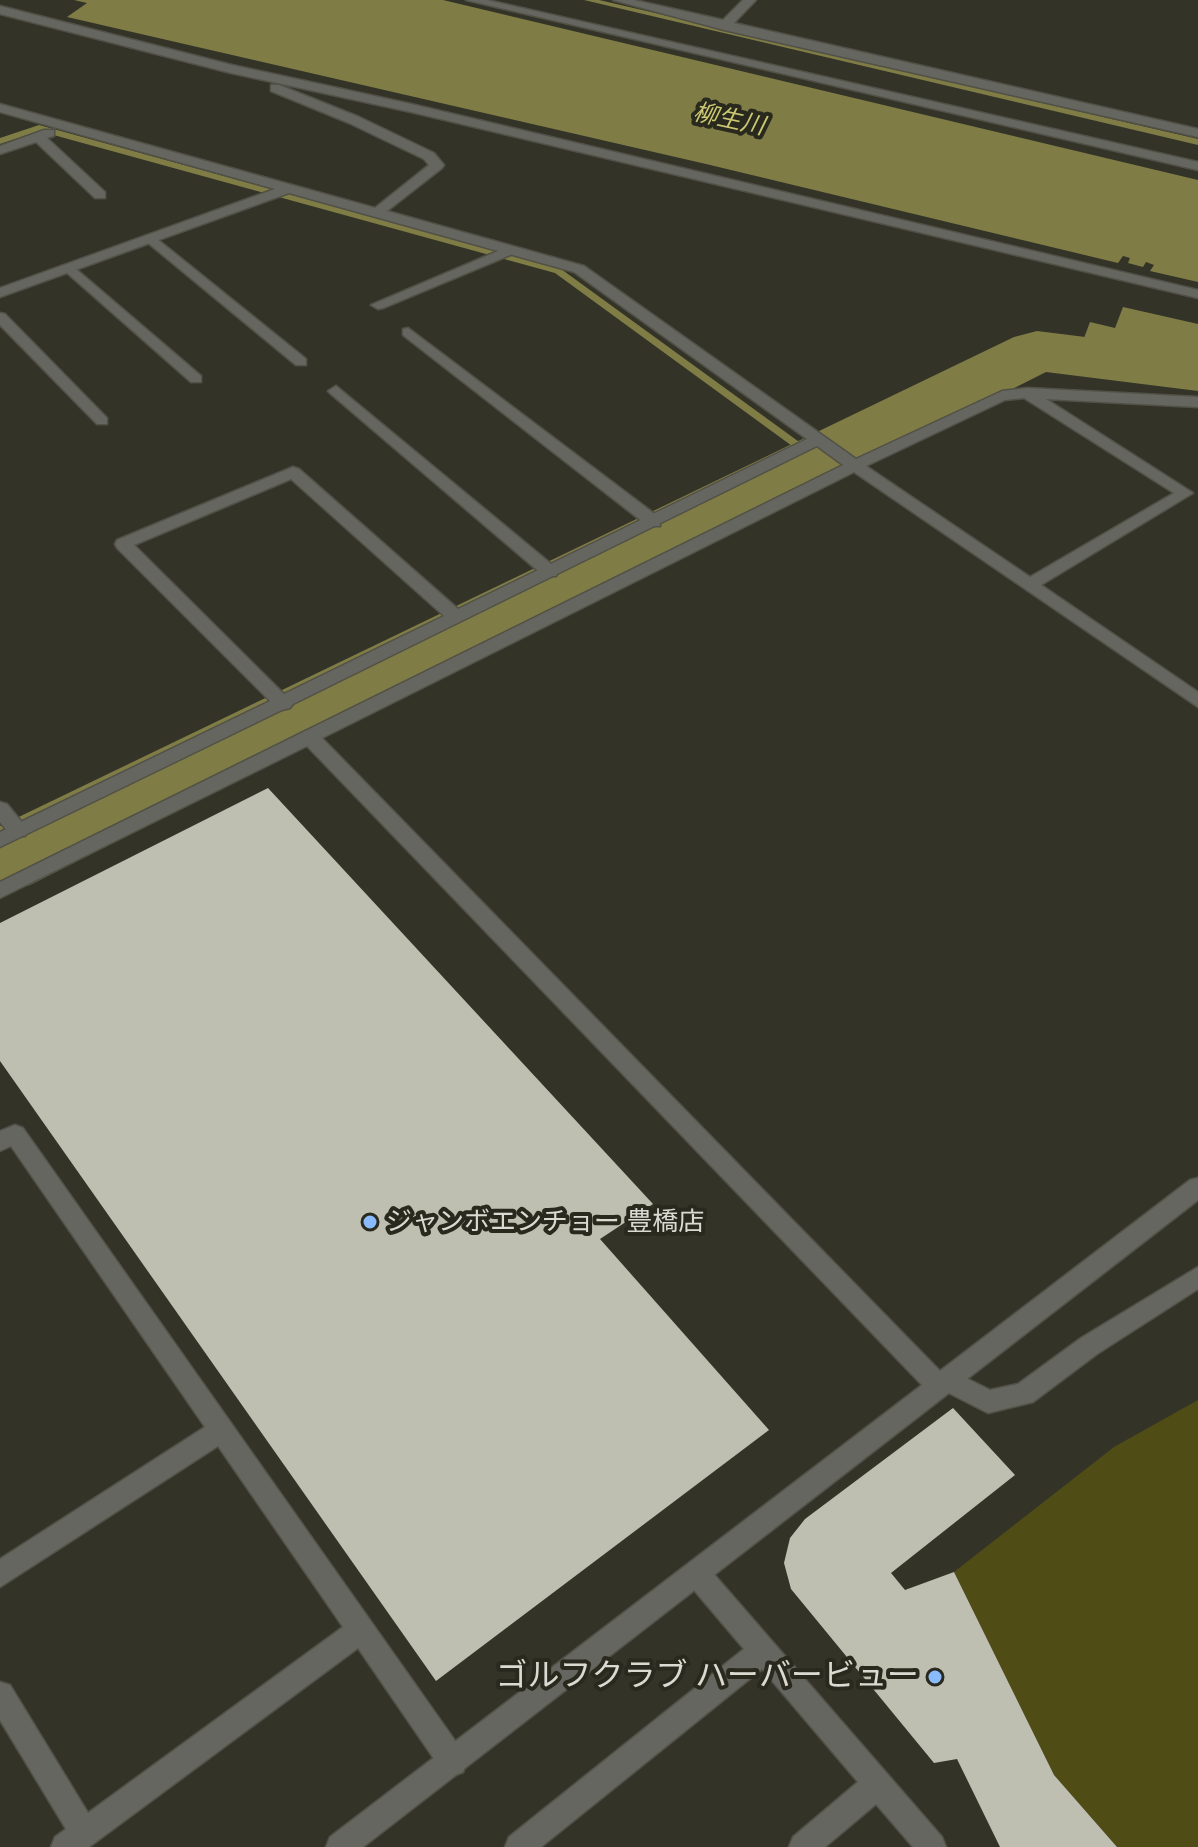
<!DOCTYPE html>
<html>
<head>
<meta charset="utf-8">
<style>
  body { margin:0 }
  canvas { display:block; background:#333328 }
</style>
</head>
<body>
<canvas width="1198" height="1847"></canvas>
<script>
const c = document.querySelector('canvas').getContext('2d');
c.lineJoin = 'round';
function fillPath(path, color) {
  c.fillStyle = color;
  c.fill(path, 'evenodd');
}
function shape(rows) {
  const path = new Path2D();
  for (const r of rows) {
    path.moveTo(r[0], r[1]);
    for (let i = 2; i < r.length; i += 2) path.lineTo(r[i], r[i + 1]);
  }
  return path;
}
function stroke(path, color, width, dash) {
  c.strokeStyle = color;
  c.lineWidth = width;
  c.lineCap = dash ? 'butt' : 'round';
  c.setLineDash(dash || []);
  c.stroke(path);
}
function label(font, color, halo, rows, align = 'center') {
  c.font = font + ' "IBM Plex Sans","Noto Sans JP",sans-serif';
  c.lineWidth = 8;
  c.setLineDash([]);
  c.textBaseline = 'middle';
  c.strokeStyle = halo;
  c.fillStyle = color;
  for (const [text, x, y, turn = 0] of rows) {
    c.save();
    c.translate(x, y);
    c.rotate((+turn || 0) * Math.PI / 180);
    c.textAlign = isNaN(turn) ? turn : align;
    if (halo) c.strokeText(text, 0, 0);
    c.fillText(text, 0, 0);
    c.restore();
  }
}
const green = shape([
  [1198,1400,1198,1847,1117,1847,1054,1775,954,1572,1114,1447]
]);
const water = shape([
  [74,0,443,0,1198,180,1198,282,1150,271,1154,265,1146,262,1143,267,1128,263,1130,258,1123,256,1118,263,706,164,67,17,87,3],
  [1123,307,1198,324,1198,384,1031,368,1014,355,1039,340,1081,346,1090,322,1115,328]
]);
const stream = shape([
  [584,0,599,0,1198,139,1198,145,584,0],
  [39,125,561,269,824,460,818,463,814,462,555,273,39,131,0,144,0,138,39,125]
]);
const river = shape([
  [1037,331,1198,351,1198,391,1046,372,30,885,0,894,0,826,1014,337,1037,331]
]);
const building = shape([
  [268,788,653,1204,600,1239,769,1430,436,1681,0,1061,0,923],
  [953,1408,1015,1475,891,1573,905,1590,954,1572,1054,1775,1117,1847,1000,1847,957,1759,934,1763,791,1589,784,1563,790,1538,805,1519]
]);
const lane = shape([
  [152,235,306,359,306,365,296,365,147,242,147,236,152,235],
  [510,246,515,247,515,253,383,308,378,309,371,305,510,246],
  [70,264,201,376,201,382,191,382,65,271,65,265,70,264],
  [0,313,5,314,107,418,107,424,97,424,0,325,0,313],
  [408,328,660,518,660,526,648,526,403,335,403,329,408,328],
  [336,386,556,568,558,572,556,576,544,576,331,394,328,391,336,386],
  [0,802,7,804,25,826,28,831,25,836,11,836,0,822,0,802],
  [15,1125,23,1128,463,1752,467,1762,463,1772,453,1776,443,1772,358,1648,89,1847,51,1847,55,1837,66,1829,0,1720,0,1682,10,1685,88,1813,343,1627,218,1446,0,1587,0,1559,205,1427,11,1146,0,1151,0,1131,15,1125],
  [1198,1267,1198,1289,1097,1354,1033,1402,988,1413,939,1388,936,1380,939,1372,948,1369,990,1390,1018,1384,1081,1338,1198,1267],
  [697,1561,706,1565,942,1837,946,1847,913,1847,876,1804,825,1847,789,1847,793,1837,858,1782,762,1669,541,1847,505,1847,509,1837,744,1649,688,1583,684,1574,688,1565,697,1561]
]);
const street = shape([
  [466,0,487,0,1198,162,1198,170,466,0],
  [613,0,634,0,723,20,743,0,756,0,734,23,1198,129,1198,137,724,30,613,0],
  [0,6,232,65,411,104,1198,290,1198,298,411,112,231,73,0,14,0,6],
  [271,85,279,85,359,117,434,153,444,165,442,168,387,211,584,266,856,459,1002,391,1027,388,1198,397,1198,407,1046,399,1193,493,1041,585,1198,692,1198,707,854,472,322,738,940,1371,1190,1180,1198,1178,1198,1200,363,1847,326,1847,330,1837,922,1385,307,746,0,898,0,882,843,465,817,446,293,704,290,708,282,710,0,847,0,832,270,701,117,548,115,544,117,540,293,467,299,469,458,609,807,439,574,272,289,193,0,297,0,288,275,189,0,112,0,104,375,208,429,165,424,159,349,123,271,91,271,85],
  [1024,398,1174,493,1030,577,866,466,1005,400,1024,398],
  [291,479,444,616,284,694,134,545,291,479],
  [44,130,54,130,54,136,47,138,105,192,105,198,95,198,36,142,0,154,0,146,44,130]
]);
const markers = [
  [370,1222,8,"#89bafc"],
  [935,1677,8,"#89bafc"]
];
const farWaternames = [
  ["柳生川",729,120,12]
];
const poiNames = [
  ["ジャンボエンチョー 豊橋店",386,1222]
];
const nearPoinames = [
  ["ゴルフクラブ ハーバービュー",919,1677]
];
fillPath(green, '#4f4c15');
fillPath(water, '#7f7c45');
fillPath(stream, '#7f7c45');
fillPath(river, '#7f7c45');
fillPath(building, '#bebeb1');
stroke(lane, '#515147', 3);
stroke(street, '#515147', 3);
fillPath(lane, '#666661');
fillPath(street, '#666661');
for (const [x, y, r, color] of markers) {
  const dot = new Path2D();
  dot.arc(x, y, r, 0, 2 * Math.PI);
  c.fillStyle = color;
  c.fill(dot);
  stroke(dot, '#29291e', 3);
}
label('italic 24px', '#cbc773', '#29291e', farWaternames);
label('26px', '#dadad3', '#29291e', poiNames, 'left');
label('32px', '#dadad3', '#29291e', nearPoinames, 'right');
</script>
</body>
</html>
